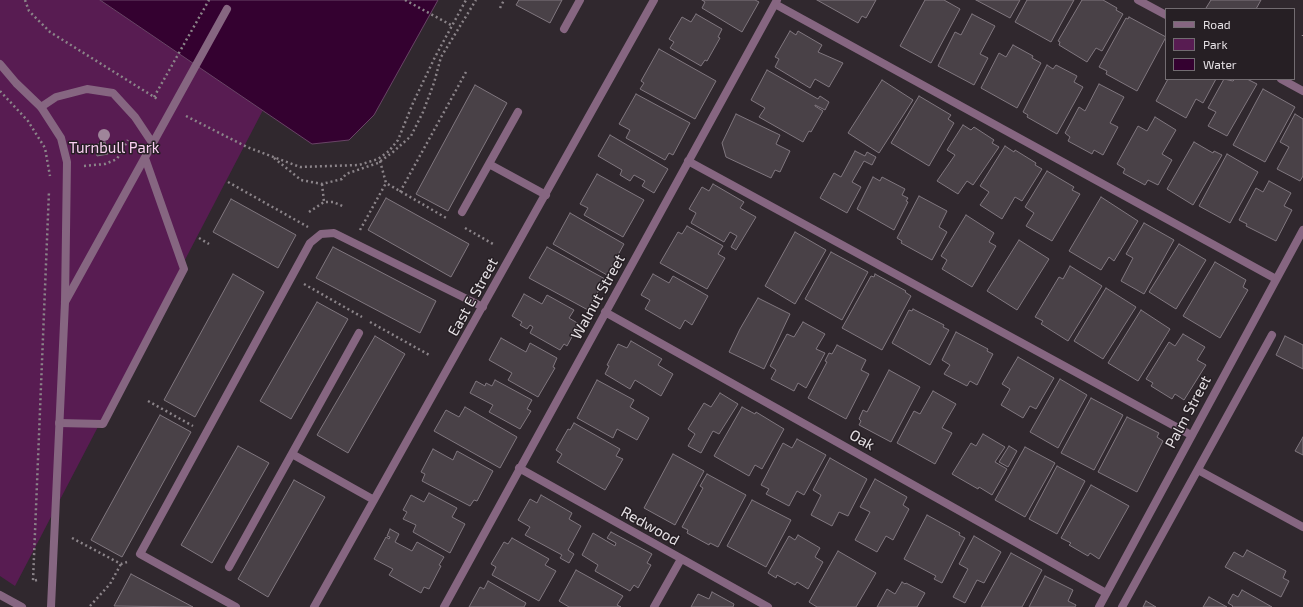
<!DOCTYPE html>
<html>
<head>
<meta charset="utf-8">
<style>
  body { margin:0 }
  #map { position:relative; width:1303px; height:607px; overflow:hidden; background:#30282e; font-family:"Exo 2",sans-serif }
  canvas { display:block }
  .legend { position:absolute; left:1165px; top:8px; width:130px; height:72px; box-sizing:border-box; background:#261f24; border:1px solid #726c71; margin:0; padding:5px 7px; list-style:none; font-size:12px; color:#e5e0e4 }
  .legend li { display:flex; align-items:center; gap:8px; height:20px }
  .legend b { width:20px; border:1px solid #726c71 }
</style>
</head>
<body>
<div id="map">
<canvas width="1303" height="607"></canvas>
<ul class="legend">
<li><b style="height:5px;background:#866681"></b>Road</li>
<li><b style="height:11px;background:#581c52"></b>Park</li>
<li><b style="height:11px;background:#340130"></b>Water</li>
</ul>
</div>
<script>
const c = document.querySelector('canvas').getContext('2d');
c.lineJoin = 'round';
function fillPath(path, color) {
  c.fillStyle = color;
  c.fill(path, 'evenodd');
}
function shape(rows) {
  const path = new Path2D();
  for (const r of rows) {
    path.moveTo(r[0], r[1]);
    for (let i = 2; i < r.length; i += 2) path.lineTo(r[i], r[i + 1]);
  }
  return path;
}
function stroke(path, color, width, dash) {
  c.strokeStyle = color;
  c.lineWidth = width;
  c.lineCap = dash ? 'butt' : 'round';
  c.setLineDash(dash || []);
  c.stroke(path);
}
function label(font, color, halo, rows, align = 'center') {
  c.font = font + ' "Exo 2",sans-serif';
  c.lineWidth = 3;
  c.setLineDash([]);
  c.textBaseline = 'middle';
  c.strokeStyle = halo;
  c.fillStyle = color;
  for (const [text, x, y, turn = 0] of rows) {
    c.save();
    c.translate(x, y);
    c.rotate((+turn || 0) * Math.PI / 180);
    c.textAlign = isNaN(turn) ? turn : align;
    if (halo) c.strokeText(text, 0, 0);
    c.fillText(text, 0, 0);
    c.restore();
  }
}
const green = shape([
  [0,0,100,0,263,110,15,586,0,576]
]);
const water = shape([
  [100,0,438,0,374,115,349,140,312,144,100,0]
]);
const building = shape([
  [519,0,562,0,550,23,516,5,519,0],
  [702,0,755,0,759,2,742,32,702,8,705,2,702,0],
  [817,0,876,0,866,18,862,16,858,23,817,0],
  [925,0,944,0,960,9,931,63,900,46,925,0],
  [976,0,1020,0,1010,18,976,0],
  [1027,0,1074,0,1051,42,1015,22,1027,0],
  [1082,0,1103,0,1117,8,1116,10,1123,14,1102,51,1096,48,1087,62,1059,45,1060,42,1058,41,1082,0],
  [1211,0,1261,0,1256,9,1208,9,1206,8,1211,0],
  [696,14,722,29,718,37,720,38,707,61,705,60,701,66,670,48,674,42,669,39,682,17,691,22,696,14],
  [972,14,995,26,980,54,988,58,974,85,938,66,955,32,961,35,972,14],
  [1129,17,1166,37,1137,91,1106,74,1107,71,1099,67,1126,18,1128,19,1129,17],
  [790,31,796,35,798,31,822,45,818,52,843,63,829,87,815,79,810,88,775,67,779,59,775,57,790,31],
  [1013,45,1033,56,1032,58,1041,63,1017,108,981,88,999,53,1006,57,1013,45],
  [659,49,716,81,695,119,640,89,644,83,641,81,659,49],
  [1047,65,1053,69,1056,65,1077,76,1074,82,1083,87,1057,134,1027,117,1028,115,1023,112,1047,65],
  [767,70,818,99,820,96,829,102,825,110,815,105,815,106,823,111,811,132,809,131,803,142,759,117,765,108,751,100,767,70],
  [1168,79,1216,79,1203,103,1196,99,1186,118,1156,101,1168,79],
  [1224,79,1233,81,1235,79,1247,79,1257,84,1227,136,1208,126,1216,112,1208,108,1224,79],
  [882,80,913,100,879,153,848,133,882,80],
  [1099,84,1124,97,1110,123,1118,127,1103,155,1094,150,1092,154,1068,141,1070,137,1065,133,1079,107,1085,111,1099,84],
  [475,85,507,103,448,211,416,194,475,85],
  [1263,89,1295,107,1265,162,1233,145,1263,89],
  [636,94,690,123,673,155,669,153,665,160,626,138,630,130,619,124,636,94],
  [919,96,951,115,948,119,954,123,929,166,891,143,919,96],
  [736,114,780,135,776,144,790,151,780,172,775,170,771,178,726,157,722,143,736,114],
  [1295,114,1303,119,1303,176,1300,181,1277,169,1289,147,1280,142,1295,114],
  [1155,117,1176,130,1162,154,1172,160,1158,185,1148,180,1145,185,1123,173,1125,169,1117,164,1138,126,1147,131,1155,117],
  [963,125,971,130,974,127,994,140,992,143,999,147,973,185,967,181,958,194,937,181,955,155,947,150,963,125],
  [610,135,668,169,654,193,642,186,645,181,634,175,630,181,620,175,622,170,598,156,610,135],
  [105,142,108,154,97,156,95,145,105,142],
  [1194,142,1213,153,1214,151,1222,155,1193,205,1167,189,1194,142],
  [1005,146,1014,152,1015,150,1036,163,1035,165,1042,169,1022,201,1015,197,1002,219,980,205,989,192,980,186,1005,146],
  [855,151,865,156,867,152,876,157,872,165,864,161,852,182,861,187,847,213,820,198,834,173,841,177,855,151],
  [1227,154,1258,172,1230,223,1199,206,1227,154],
  [1047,171,1074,187,1072,190,1080,194,1052,241,1026,226,1034,213,1025,207,1047,171],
  [597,174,644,200,623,237,584,215,588,208,580,204,597,174],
  [873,177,880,181,882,177,905,189,902,195,908,198,906,201,908,202,894,230,857,209,873,177],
  [1269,181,1291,193,1284,206,1292,210,1276,241,1246,226,1247,224,1239,220,1256,188,1263,192,1269,181],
  [713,184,744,202,740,208,756,217,736,250,731,247,737,236,730,232,724,242,691,223,696,213,689,209,702,187,709,191,713,184],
  [919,196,947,211,939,227,947,232,932,260,901,243,902,241,897,238,919,196],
  [1101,197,1138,221,1114,261,1109,257,1101,270,1069,251,1101,197],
  [386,198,469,244,451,277,368,230,386,198],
  [231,199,296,235,278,268,213,232,231,199],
  [570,213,624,244,607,275,553,244,570,213],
  [966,215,994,233,989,242,996,246,972,287,942,269,947,260,941,256,966,215],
  [1144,223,1174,240,1144,294,1121,281,1133,258,1126,254,1144,223],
  [687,226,723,246,718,254,725,258,707,289,660,263,678,232,682,234,687,226],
  [795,232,826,250,795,304,765,286,795,232],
  [1019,240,1049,259,1017,310,987,291,1019,240],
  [1179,244,1206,260,1176,309,1149,292,1179,244],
  [333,247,436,301,420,333,316,278,333,247],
  [547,247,605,279,588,310,529,278,547,247],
  [831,252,868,272,842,320,805,299,831,252],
  [1215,262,1246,280,1243,287,1248,290,1220,338,1183,316,1215,262],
  [1070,266,1102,286,1068,341,1041,324,1043,321,1035,317,1059,277,1063,279,1070,266],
  [233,274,264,292,195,417,164,400,233,274],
  [653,274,669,283,673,276,708,296,692,325,685,320,680,329,645,309,650,300,641,295,653,274],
  [875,274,906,291,905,292,911,296,882,350,842,328,871,276,874,277,875,274],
  [1106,288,1136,307,1103,359,1074,341,1106,288],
  [524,294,542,304,547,295,574,310,569,318,579,324,567,346,564,344,560,350,530,333,533,327,530,325,527,329,520,325,522,322,512,316,524,294],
  [758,298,790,314,764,369,729,352,740,329,758,298],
  [317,302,348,319,291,419,260,401,317,302],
  [913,309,944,325,943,327,949,330,930,365,892,343,909,310,912,311,913,309],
  [1141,310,1170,329,1138,381,1108,363,1141,310],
  [803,322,825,334,816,349,825,353,806,388,798,383,794,391,771,379,776,370,770,366,787,334,794,337,803,322],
  [956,332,988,349,987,351,993,354,977,385,970,381,967,386,944,374,950,365,942,360,956,332],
  [1183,334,1205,347,1197,360,1206,365,1184,400,1175,394,1172,399,1151,386,1153,383,1146,379,1169,342,1175,346,1183,334],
  [375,336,405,354,348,453,317,435,375,336],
  [1285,336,1303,345,1303,369,1276,355,1285,336],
  [501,338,526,352,530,343,557,358,553,367,555,368,538,397,508,380,512,373,489,360,501,338],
  [631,341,662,359,658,365,673,374,661,396,635,380,630,389,605,374,609,366,607,365,618,344,627,348,631,341],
  [837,345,866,360,861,370,869,374,846,419,808,398,827,362,825,361,829,353,832,354,837,345],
  [1018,357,1054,378,1036,409,1030,406,1023,418,1001,405,1010,389,1002,384,1018,357],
  [889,370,920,387,891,442,859,425,861,421,859,419,863,410,867,412,889,370],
  [1060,379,1087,395,1058,448,1030,432,1060,379],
  [495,380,532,400,527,409,531,411,520,429,489,412,493,405,470,393,476,381,485,386,486,383,492,386,495,380],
  [597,380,634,400,630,407,649,418,637,440,617,429,613,438,577,418,597,380],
  [933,391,956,404,942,428,952,433,935,464,897,443,914,411,920,414,933,391],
  [720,393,738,404,719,434,713,431,701,453,688,446,695,434,688,429,704,403,711,407,720,393],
  [1091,398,1123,415,1094,470,1061,453,1091,398],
  [465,407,517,437,500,468,434,431,446,410,459,417,465,407],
  [742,407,755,414,756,412,784,429,762,469,755,465,749,476,714,456,742,407],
  [160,415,191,432,122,557,91,540,160,415],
  [1127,417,1159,433,1157,437,1163,441,1137,492,1098,472,1127,417],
  [574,423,620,449,616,456,623,459,605,490,557,462,562,454,556,450,568,429,570,430,574,423],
  [983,434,1005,447,995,462,1007,469,992,495,979,487,978,489,952,474,971,443,976,446,983,434],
  [1303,437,1303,455,1295,451,1303,437],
  [797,439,826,455,804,495,797,491,789,506,766,494,769,489,761,485,783,443,792,448,797,439],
  [238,446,269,463,212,563,181,545,238,446],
  [1009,446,1017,451,1008,467,999,462,1009,446],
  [1025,447,1055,463,1025,517,995,500,1025,447],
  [433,449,453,460,457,451,493,471,477,501,474,500,470,506,422,481,425,474,421,472,433,449],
  [673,454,704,471,675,525,644,508,673,454],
  [830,458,867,479,848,516,839,512,832,526,811,515,821,495,813,490,830,458],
  [1057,466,1085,481,1057,534,1029,519,1057,466],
  [707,474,746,495,718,547,710,543,709,545,687,533,688,530,682,527,703,488,700,486,707,474],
  [875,479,907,497,903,505,909,509,893,540,886,536,877,552,855,540,870,512,860,507,875,479],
  [294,480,325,497,268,597,238,579,294,480],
  [1091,485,1129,506,1099,559,1090,553,1088,556,1069,545,1071,543,1061,538,1091,485],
  [429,493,457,508,452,517,465,524,450,553,413,532,416,525,403,519,407,512,403,510,411,495,424,502,429,493],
  [541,495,572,513,569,519,581,526,568,550,574,554,569,563,560,558,562,555,525,535,530,527,518,520,530,499,537,503,541,495],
  [752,500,791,520,766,567,727,546,752,500],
  [927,515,960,533,959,535,965,538,942,583,934,579,936,576,904,559,927,515],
  [390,529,399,534,395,542,412,551,417,542,444,557,439,565,441,566,429,589,424,587,421,593,389,575,393,569,374,559,386,537,389,539,390,537,387,536,390,529],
  [611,532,652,554,647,563,651,565,638,588,634,585,630,591,595,571,598,565,582,555,593,533,615,546,616,543,607,538,611,532],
  [798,535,820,548,815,557,823,562,808,589,797,582,795,585,777,575,776,578,768,573,789,536,795,540,798,535],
  [974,536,1001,552,984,583,977,580,965,603,953,597,968,569,959,564,974,536],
  [512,538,549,559,545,565,556,571,539,601,492,575,496,567,491,564,504,542,508,544,512,538],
  [1247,550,1286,571,1283,578,1289,581,1281,597,1225,567,1234,552,1243,557,1247,550],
  [838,551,876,573,856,607,817,607,809,602,838,551],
  [1011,553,1042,570,1022,607,981,607,1011,553],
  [576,570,623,596,617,605,621,607,569,607,559,601,576,570],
  [131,574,193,607,114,606,131,574],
  [1045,576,1073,590,1068,601,1076,605,1075,607,1029,607,1045,576],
  [488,581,526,603,524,607,469,607,480,587,484,589,488,581],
  [902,582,905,584,906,583,925,593,917,607,877,607,887,589,895,594,902,582],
  [1242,590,1272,607,1232,607,1233,606,1228,603,1233,594,1238,597,1242,590],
  [712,592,734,604,733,607,691,607,698,594,709,599,712,592],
  [1209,597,1227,607,1203,607,1209,597],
  [1146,601,1156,607,1143,607,1146,601]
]);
const path = shape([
  [25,0,29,11,50,32,159,100],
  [405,0,451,25],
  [500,8,504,0],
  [1303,35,1303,36],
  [0,91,28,121,45,148,50,176],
  [154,97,209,0],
  [186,116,247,147,300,167,359,165,378,159,389,151,398,140,413,103,435,57,466,0],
  [274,158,301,180,322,184,342,179,346,174,378,163,393,152,411,136,423,112,434,83,441,57,476,0],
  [380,161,386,183,448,219],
  [84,166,105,164,117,159,128,140],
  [228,182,308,227],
  [322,184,324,202],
  [400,192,466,72],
  [309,212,324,202,333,202,345,207],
  [465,228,493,244],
  [360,230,386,183],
  [199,238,209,244],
  [304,284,362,317],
  [370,322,431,356],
  [148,401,193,426],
  [72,538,121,564,127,562],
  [37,580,33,581,49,191],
  [90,606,110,584,121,564]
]);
const service = shape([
  [564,29,580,0],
  [41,107,56,97,87,89,113,93,135,117,153,144],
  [489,164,546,195],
  [462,212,518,112],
  [65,302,227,9],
  [59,423,103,424,184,269,145,158],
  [1198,470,1303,527],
  [1122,607,1272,335]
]);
const minor = shape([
  [1138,0,1166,15],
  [775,4,1276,279],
  [0,64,16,83,41,107,61,138,67,162,65,302,51,607],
  [1281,79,1303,91],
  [688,161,1191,435],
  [605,312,1106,593],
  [292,454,374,500],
  [519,468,768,607],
  [229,567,359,333],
  [0,595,22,607],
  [236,607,140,554,310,243,321,234,334,233,483,307],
  [314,607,654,0],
  [444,607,777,0],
  [654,607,681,559],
  [1099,607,1303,230]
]);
const trees = [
  [104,135]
];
const parkNames = [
  ["Turnbull Park",114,148]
];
const streetNames = [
  ["East E Street",473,297,-61],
  ["Walnut Street",598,297,-61],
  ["Palm Street",1188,412,-62],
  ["Oak",862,440,29],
  ["Redwood",650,526,29]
];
fillPath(green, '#581c52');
fillPath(water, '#340130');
stroke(water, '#694466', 1);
fillPath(building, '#494147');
stroke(building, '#80777f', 1);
stroke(path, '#8b8489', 2.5, [2, 3]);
stroke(service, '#866681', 8);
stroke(minor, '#866681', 8);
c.fillStyle = '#9f859a';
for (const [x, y] of trees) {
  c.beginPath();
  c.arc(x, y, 6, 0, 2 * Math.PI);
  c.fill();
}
label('15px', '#fad1f2', '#261f24', parkNames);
label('15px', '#e5e0e4', '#261f24', streetNames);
</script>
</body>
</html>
